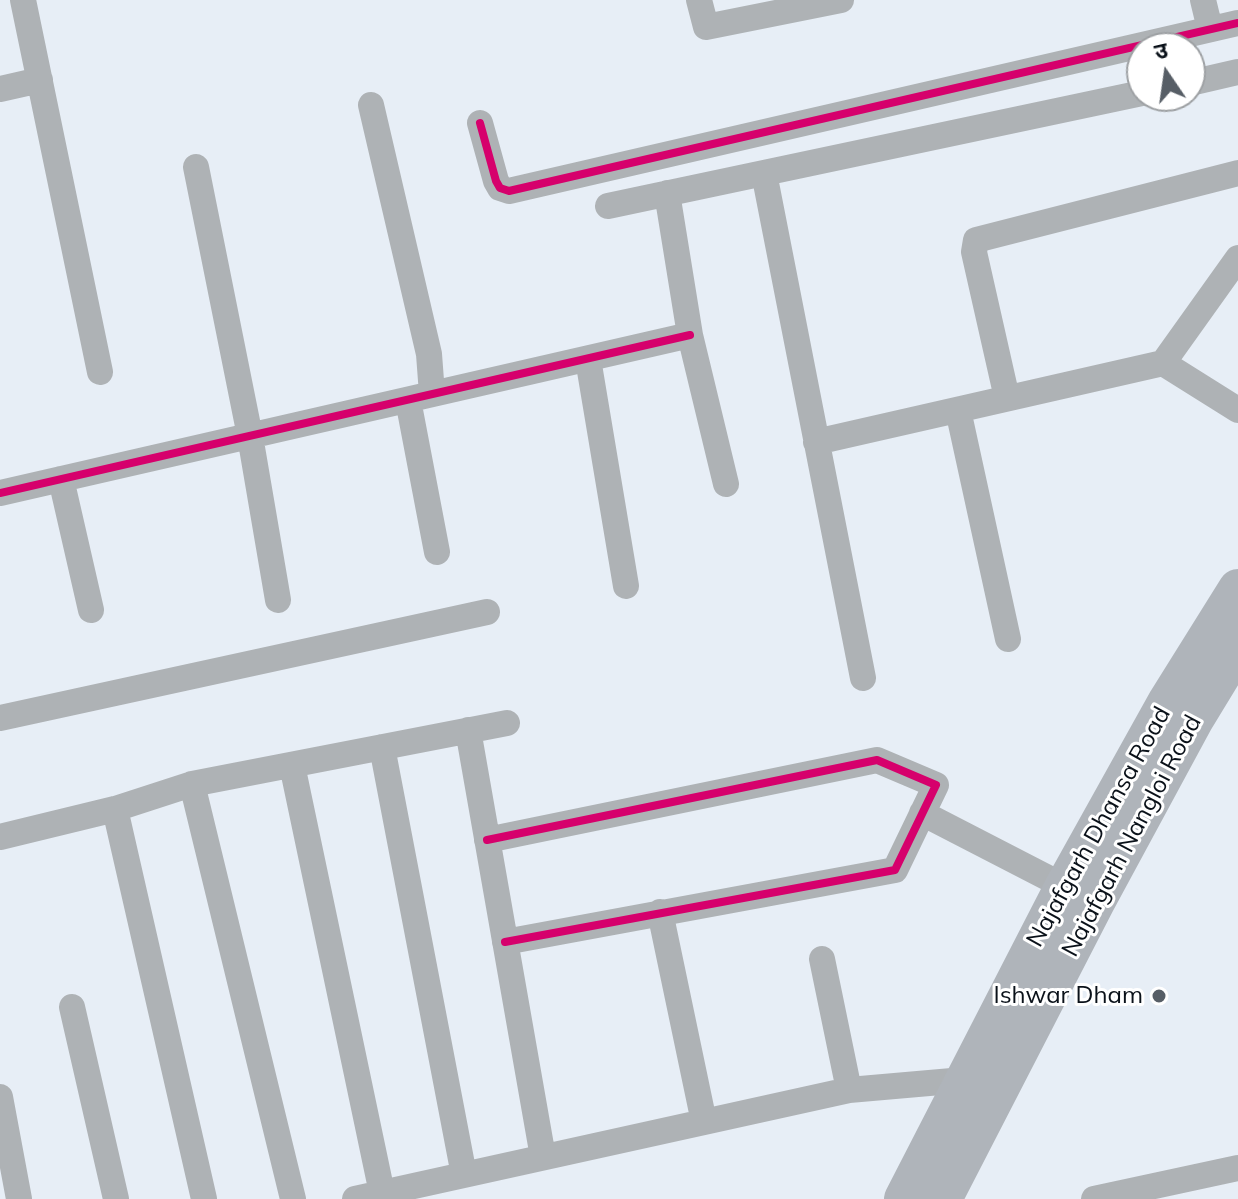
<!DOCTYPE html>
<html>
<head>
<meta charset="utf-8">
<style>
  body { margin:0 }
  #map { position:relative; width:1238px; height:1199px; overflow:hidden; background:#e7eef6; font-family:Mulish,"Noto Sans Devanagari",sans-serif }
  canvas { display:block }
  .north { position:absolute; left:1126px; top:32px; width:80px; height:80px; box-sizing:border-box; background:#fff; border:2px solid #9da0a3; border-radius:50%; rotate:347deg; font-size:22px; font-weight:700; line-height:32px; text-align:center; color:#0a1119 }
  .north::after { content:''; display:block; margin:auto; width:28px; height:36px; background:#575e66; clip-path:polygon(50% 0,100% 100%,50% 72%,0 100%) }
</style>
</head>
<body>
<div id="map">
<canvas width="1238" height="1199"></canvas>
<div class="north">उ</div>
</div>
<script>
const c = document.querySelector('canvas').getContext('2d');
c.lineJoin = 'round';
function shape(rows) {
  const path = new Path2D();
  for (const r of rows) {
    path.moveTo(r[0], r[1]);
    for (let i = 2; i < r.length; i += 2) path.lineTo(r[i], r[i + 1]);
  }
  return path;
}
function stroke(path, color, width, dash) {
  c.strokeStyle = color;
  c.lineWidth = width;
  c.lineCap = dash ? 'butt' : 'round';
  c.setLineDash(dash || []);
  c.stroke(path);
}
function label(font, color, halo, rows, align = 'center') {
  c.font = font + ' Mulish,sans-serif';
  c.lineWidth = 6;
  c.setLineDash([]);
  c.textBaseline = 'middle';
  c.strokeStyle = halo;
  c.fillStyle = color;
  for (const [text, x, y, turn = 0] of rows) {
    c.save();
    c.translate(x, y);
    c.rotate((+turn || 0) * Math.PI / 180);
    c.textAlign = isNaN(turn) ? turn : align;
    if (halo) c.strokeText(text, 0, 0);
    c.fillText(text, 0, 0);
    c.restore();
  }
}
const street = shape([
  [23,0,100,372],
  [699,0,706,27,841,0],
  [1203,0,1210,29],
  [1190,83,1238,72],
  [0,89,40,80],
  [371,105,429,354,432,394],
  [480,123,496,181,500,188,509,191,1238,23],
  [196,167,250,436,278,600],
  [764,173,863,678],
  [667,193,690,335,726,484],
  [608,206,1142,93],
  [588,359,626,586],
  [1163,363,1238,258],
  [1007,398,974,252,976,240,1238,173],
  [408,400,437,552],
  [958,410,1008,639],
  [816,442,1163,363,1238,410],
  [61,479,91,610],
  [0,493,690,335],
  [0,718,487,612],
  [468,730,543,1157],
  [382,747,464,1175],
  [292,765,382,1193],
  [192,784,293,1199],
  [115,809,204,1199],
  [922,813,1079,894],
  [0,837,115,809,192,784,507,723],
  [487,840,877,760,936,785,895,870,505,942],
  [660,912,704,1122],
  [822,959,849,1090],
  [72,1007,116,1199],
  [0,1097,19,1199],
  [355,1199,849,1090,975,1079],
  [1094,1199,1238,1168]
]);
const primary = shape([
  [904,1199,1065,886,1168,701,1238,589],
  [942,1199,1095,902,1194,719,1238,647]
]);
const cycleway = shape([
  [480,123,496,181,500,188,509,191,1238,23],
  [0,493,690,335],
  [487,840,877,760,936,785,895,870,505,942]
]);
const markers = [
  [1159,996,8,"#575e66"]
];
const streetNames = [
  ["Najafgarh Dhansa Road",1099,827,-61],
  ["Najafgarh Nangloi Road",1132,836,-62]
];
const poiNames = [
  ["Ishwar Dham",1143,996]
];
stroke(street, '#aeb2b5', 26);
stroke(primary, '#afb4ba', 40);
stroke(cycleway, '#d6006c', 8);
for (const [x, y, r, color] of markers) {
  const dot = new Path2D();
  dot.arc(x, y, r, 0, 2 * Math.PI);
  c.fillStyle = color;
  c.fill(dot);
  stroke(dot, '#fff', 3);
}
label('24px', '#0a1119', '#fff', streetNames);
label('24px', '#0a1119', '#fff', poiNames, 'right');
</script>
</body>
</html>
